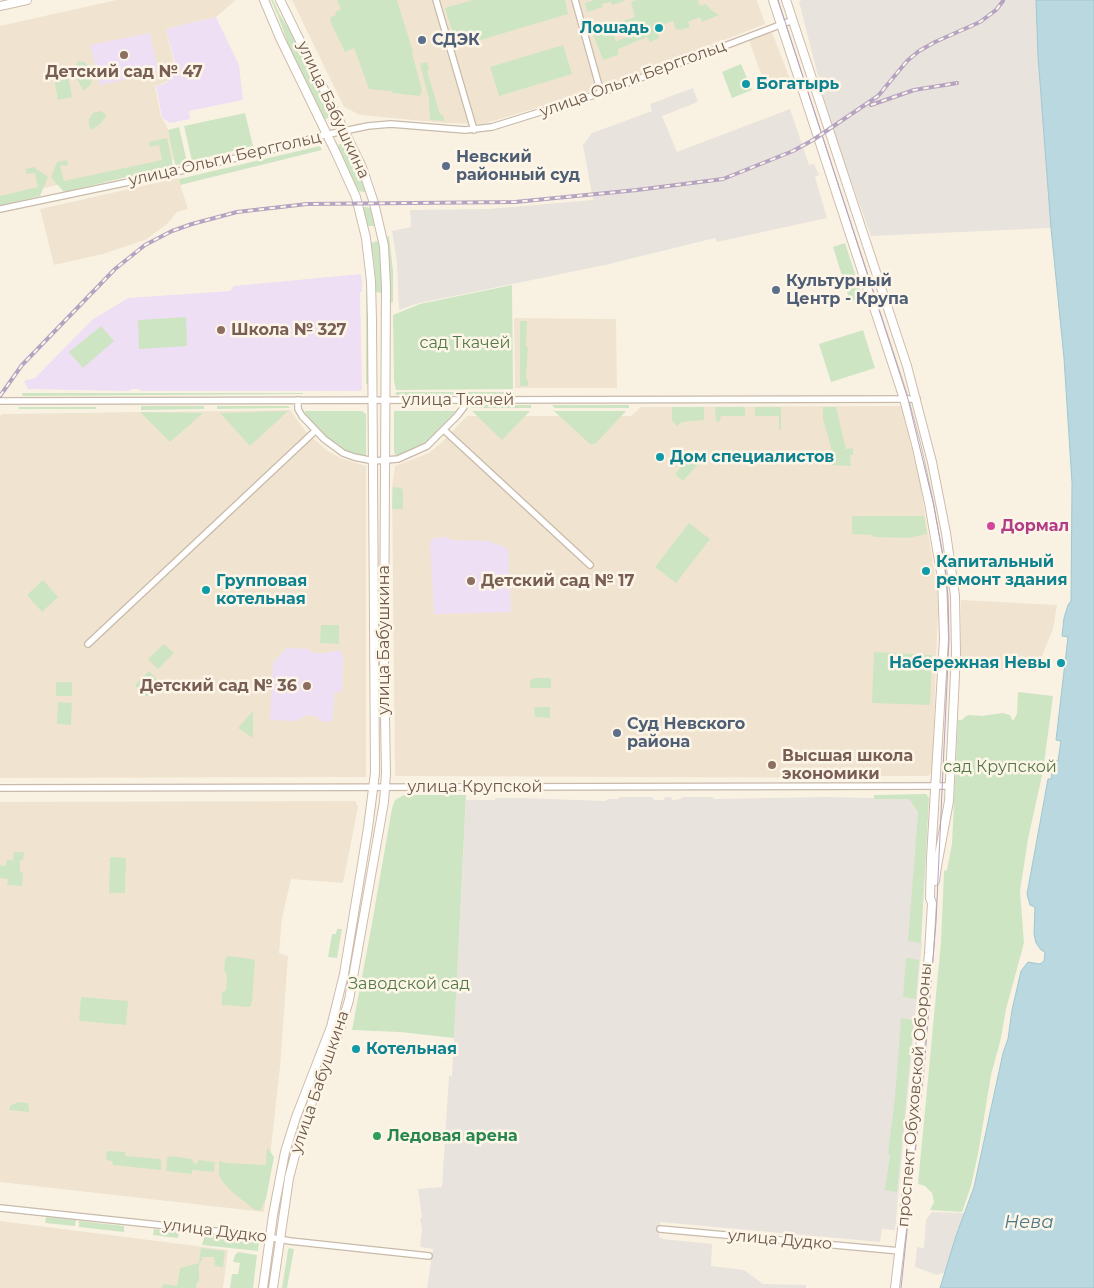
<!DOCTYPE html>
<html>
<head>
<meta charset="utf-8">
<style>
  body { margin:0 }
  canvas { display:block; background:#f9f2e2 }
</style>
</head>
<body>
<canvas width="1094" height="1288"></canvas>
<script>
const c = document.querySelector('canvas').getContext('2d');
c.lineJoin = 'round';
function fillPath(path, color) {
  c.fillStyle = color;
  c.fill(path, 'evenodd');
}
function shape(rows) {
  const path = new Path2D();
  for (const r of rows) {
    path.moveTo(r[0], r[1]);
    for (let i = 2; i < r.length; i += 2) path.lineTo(r[i], r[i + 1]);
  }
  return path;
}
function stroke(path, color, width, dash) {
  c.strokeStyle = color;
  c.lineWidth = width;
  c.lineCap = dash ? 'butt' : 'round';
  c.setLineDash(dash || []);
  c.stroke(path);
}
function label(font, color, halo, rows, align = 'center') {
  c.font = font + ' Montserrat,sans-serif';
  c.lineWidth = 5;
  c.setLineDash([]);
  c.textBaseline = 'middle';
  c.strokeStyle = halo;
  c.fillStyle = color;
  for (const [text, x, y, turn = 0] of rows) {
    c.save();
    c.translate(x, y);
    c.rotate((+turn || 0) * Math.PI / 180);
    c.textAlign = isNaN(turn) ? turn : align;
    if (halo) c.strokeText(text, 0, 0);
    c.fillText(text, 0, 0);
    c.restore();
  }
}
const residential = shape([
  [116,0,236,0,216,17,166,29,174,64,167,82,155,86,161,117,167,126,175,159,0,198,0,26],
  [292,0,757,0,765,24,600,89,483,124,445,123,360,115,344,107],
  [772,32,791,82,767,91,749,40],
  [178,178,188,209,177,212,166,225,145,240,103,254,54,265,40,209],
  [514,318,616,319,617,388,515,388],
  [901,406,920,483,937,588,938,610,932,773,928,776,882,776,871,778,395,776,392,487,395,466,429,453,441,443,467,416,631,416,641,407],
  [290,410,307,433,328,451,341,458,366,466,366,777,0,778,0,416,2,414],
  [961,600,1057,605,1053,629,1036,671,961,669],
  [355,801,358,807,343,883,291,879,282,918,279,953,288,956,280,1067,264,1212,0,1182,0,802],
  [0,1221,228,1250,223,1288,0,1288]
]);
const industrial = shape([
  [801,0,1036,0,1038,56,1051,228,871,236,829,119,799,2],
  [693,88,698,102,662,116,677,152,790,109,809,165,814,164,819,175,815,177,827,218,717,242,715,238,605,265,415,304,399,310,397,262,392,231,411,227,410,210,489,209,593,200,583,145,592,133,652,111,650,104],
  [620,797,652,797,654,800,664,800,665,797,671,797,672,800,681,799,682,797,713,797,714,799,828,797,909,799,918,814,910,923,922,943,895,1230,882,1229,880,1242,660,1222,659,1237,663,1239,712,1244,711,1266,744,1270,763,1284,806,1285,806,1288,427,1288,433,1249,420,1247,422,1229,420,1219,422,1217,418,1189,442,1187,449,1076,452,1076,466,800,495,800,495,798,522,798,605,801,608,799,618,799],
  [932,1212,964,1213,945,1272,937,1275,915,1267,917,1247,924,1248,926,1220]
]);
const education = shape([
  [216,17,239,65,243,100,189,111,190,119,170,123,162,118,156,86,167,83,175,64,166,29],
  [150,33,157,66,156,73,100,85,90,45],
  [361,274,362,282,362,292,360,292,362,389,360,391,142,391,139,389,133,389,128,391,28,389,24,381,35,378,92,320,128,298,230,291,234,286],
  [448,537,451,540,488,541,508,548,511,612,434,614,430,543,434,538],
  [287,648,309,649,313,653,326,653,339,650,343,656,342,692,335,692,332,722,319,721,318,717,308,715,296,721,270,720,273,663]
]);
const green = shape([
  [271,0,273,0,280,15,297,41,332,115,330,117,326,119,323,118,288,44,278,16],
  [337,0,397,0,413,52,412,53,422,90,420,96,392,93,392,91,369,89,354,48,345,52,330,21,331,17,336,15,335,12,341,9],
  [473,0,565,0,568,14,457,47,445,8],
  [594,0,624,0,625,1,612,5,611,2,602,4,603,7,587,12,585,3],
  [637,0,698,0,700,6,706,4,711,10,719,15,702,22,700,17,688,22,690,27,680,30,678,29,676,30,673,21,656,27,659,38,650,42,647,37,618,49,618,55,603,60,592,31,635,17,631,2],
  [636,25,639,33,616,41,613,33],
  [563,45,572,74,499,96,490,67],
  [77,61,84,62,89,66,92,71,91,84,84,91,77,79,76,72],
  [427,62,429,70,427,71,440,114,442,114,445,121,430,120,429,99,420,64],
  [741,64,752,90,732,98,722,72],
  [68,75,72,97,58,100,54,78],
  [100,111,107,115,100,124,91,130,89,126,89,119,93,113],
  [245,113,253,146,192,161,184,126],
  [179,127,187,162,177,165,175,164,168,130],
  [167,138,173,166,64,192,51,177,57,162,67,160,68,165,60,166,64,181,162,160,159,145,150,147,149,142],
  [347,143,359,170,366,190,365,192,357,191,338,147,339,144],
  [320,146,322,150,180,185,179,179],
  [34,167,48,177,40,196,0,206,0,196,38,187,35,173,27,174,25,169],
  [365,207,372,208,376,224,375,226,367,226,363,208],
  [389,236,393,271,393,302,390,303,389,262,386,237],
  [377,241,380,244,382,260,382,292,381,293,376,292,374,261,371,243],
  [845,243,863,298,850,301,833,247],
  [366,279,368,279,369,384,366,384],
  [512,285,513,389,396,390,394,381,393,315,420,304],
  [186,317,187,346,139,349,138,320],
  [520,321,527,321,526,347,528,347,526,379,528,380,528,386,520,386],
  [101,326,114,341,83,368,69,352],
  [863,330,875,368,831,382,819,344],
  [396,392,514,392,514,394,396,395],
  [22,393,303,393,303,394,23,396],
  [473,405,531,405,531,408,471,408],
  [552,405,629,405,629,408,555,408],
  [141,406,204,406,204,409,141,410],
  [217,406,288,406,290,408,217,409],
  [19,407,96,407,96,409,19,409],
  [672,407,704,407,704,420,682,422,677,426,672,421],
  [715,407,745,407,745,416,721,416,720,421,718,422,716,421],
  [755,407,781,407,781,430,779,430,779,416,755,416],
  [823,407,836,407,846,449,853,448,853,455,850,455,851,466,832,465,831,447,823,419],
  [288,411,250,446,220,413],
  [305,411,362,411,366,414,366,457,345,450,334,444,305,415],
  [394,411,456,411,428,441,399,455,395,455,394,450],
  [472,411,530,411,502,440],
  [554,411,626,411,595,444,590,444],
  [140,412,203,413,170,442],
  [692,455,700,462,683,481,675,474],
  [393,487,401,488,403,490,403,509,392,509],
  [852,516,924,516,927,534,908,538,874,537,872,535,852,534],
  [689,523,710,539,676,583,655,567],
  [43,580,58,597,42,612,27,595],
  [321,625,339,625,339,644,320,643],
  [164,644,174,653,158,669,148,659],
  [874,652,932,655,930,705,872,703],
  [149,671,161,683,147,697,135,685],
  [534,678,551,678,551,688,530,688,530,681],
  [56,682,72,682,72,696,56,696],
  [1018,692,1053,696,1043,771,1028,839,1020,891,1024,943,1006,1009,1001,1038,991,1075,978,1154,971,1186,962,1212,930,1210,934,1202,932,1193,925,1186,918,1184,941,942,944,871,947,870,952,844,958,720,962,720,966,716,969,715,982,716,1003,713,1010,715,1013,721,1017,714],
  [58,702,72,703,71,725,57,724],
  [534,707,550,707,550,718,535,717],
  [253,711,253,738,238,728],
  [926,794,929,798,921,943,908,941,918,813,909,799,874,799,874,795],
  [404,795,466,795,454,1038,400,1032,352,1030,371,929,392,808,395,800],
  [14,852,24,852,23,860,20,861,20,871,23,873,22,886,7,885,8,879,0,878,0,865,6,866,7,860,13,860],
  [110,857,126,858,125,893,109,893],
  [337,929,342,929,337,958,328,957,332,934,336,934],
  [228,956,252,959,255,961,252,1001,250,1007,222,1005,222,993,226,990,227,975,224,970,225,959],
  [906,958,919,960,916,999,903,997],
  [81,997,128,1001,126,1025,79,1021],
  [901,1018,914,1020,897,1192,885,1190,890,1154,888,1154,895,1097],
  [18,1102,28,1103,29,1112,9,1110,10,1106],
  [267,1147,274,1157,266,1199,260,1211,254,1209,232,1192,222,1181,219,1175,219,1161,227,1163,266,1165],
  [107,1151,125,1152,125,1156,160,1159,161,1161,161,1170,113,1165,112,1161,106,1160],
  [169,1156,192,1159,194,1163,196,1164,199,1160,215,1162,214,1172,192,1170,192,1174,166,1171,167,1159],
  [46,1217,76,1220,75,1226,45,1223],
  [79,1221,124,1226,124,1232,79,1227],
  [154,1229,197,1233,197,1235,179,1233,178,1238,153,1235],
  [205,1234,257,1240,259,1241,258,1251,202,1245],
  [201,1248,225,1251,223,1267,215,1266,214,1257,202,1257,202,1260,199,1264,199,1282,197,1282,196,1288,162,1288,163,1284,177,1286,180,1268,199,1263],
  [289,1248,294,1249,287,1288,282,1288,288,1250],
  [238,1252,257,1255,253,1288,230,1288,232,1274,238,1274,240,1263,233,1262,235,1255]
]);
const water = shape([
  [1036,0,1094,0,1094,1288,940,1288,956,1236,974,1187,1003,1053,1008,1039,1012,1010,1021,971,1028,962,1040,964,1044,961,1045,952,1041,950,1036,943,1034,934,1035,907,1030,905,1027,894,1048,779,1051,779,1054,761,1058,761,1061,741,1056,740,1068,637,1062,636,1064,618,1068,605,1071,601,1072,483,1064,358,1051,228,1038,56,1036,0]
]);
const street = shape([
  [436,0,474,130],
  [575,0,601,93],
  [0,209,167,174,279,148,320,136,368,126,391,124,465,130,492,127,601,93,793,20],
  [298,400,298,409,302,416,324,439,343,453,354,457,374,461,398,459,427,446,457,416,464,407,464,400],
  [0,401,917,399],
  [444,430,590,565],
  [88,644,315,431],
  [0,788,949,786],
  [0,1208,262,1236,290,1241,429,1256],
  [660,1229,900,1251]
]);
const secondary = shape([
  [773,0,904,399,917,448,929,503,942,578,944,639,931,858,930,898,932,903,929,953,907,1187,895,1288],
  [786,0,907,366,932,462,946,533,955,596,956,653,949,801,937,866,935,881],
  [0,6,27,0],
  [263,1288,273,1215,285,1152,296,1117,331,1027,344,974,368,828,375,773,372,321,371,281,366,238,356,197,336,153,280,38,264,0],
  [273,1288,289,1178,295,1155,305,1120,340,1030,349,1000,384,802,386,773,384,662,386,287,384,246,374,203,362,167,280,0]
]);
const tram = shape([
  [778,0,908,399,933,502,944,561,948,596,949,639,936,922,924,1069,901,1288]
]);
const rail = shape([
  [871,105,914,90,957,83],
  [0,396,22,365,115,269,145,245,172,231,192,224,237,212,307,204,515,202,637,190,723,179,793,151,813,140,878,96,907,61,919,51,935,42,980,22,996,10,1003,1]
]);
const markers = [
  [659,28,5,"#0f9aa8"],
  [422,40,5,"#5c6f8a"],
  [124,55,5,"#8d6e63"],
  [746,84,5,"#0f9aa8"],
  [446,166,5,"#5c6f8a"],
  [776,290,5,"#5c6f8a"],
  [221,330,5,"#8d6e63"],
  [660,457,5,"#0f9aa8"],
  [991,526,5,"#d1479c"],
  [926,571,5,"#0f9aa8"],
  [471,581,5,"#8d6e63"],
  [206,590,5,"#0f9aa8"],
  [1061,663,5,"#0f9aa8"],
  [307,686,5,"#8d6e63"],
  [617,733,5,"#5c6f8a"],
  [772,765,5,"#8d6e63"],
  [356,1049,5,"#0f9aa8"],
  [377,1136,5,"#2e9e5b"]
];
const cultureNames = [
  ["Лошадь",649,28,"right"],
  ["Богатырь",756,84],
  ["Дом специалистов",670,457],
  ["Капитальный",936,562],
  ["ремонт здания",936,580],
  ["Групповая",216,581],
  ["котельная",216,599],
  ["Набережная Невы",1051,663,"right"],
  ["Котельная",366,1049]
];
const serviceNames = [
  ["СДЭК",432,40],
  ["Невский",456,157],
  ["районный суд",456,175],
  ["Культурный",786,281],
  ["Центр - Крупа",786,299],
  ["Суд Невского",627,724],
  ["района",627,742]
];
const educationNames = [
  ["Детский сад № 47",124,72,"center"],
  ["Школа № 327",231,330],
  ["Детский сад № 17",481,581],
  ["Детский сад № 36",297,686,"right"],
  ["Высшая школа",782,756],
  ["экономики",782,774]
];
const streetNames = [
  ["улица Ольги Берггольц",633,79,-20],
  ["улица Бабушкина",333,110,65],
  ["улица Ольги Берггольц",225,159,-13],
  ["улица Ткачей",458,400],
  ["улица Бабушкина",384,640,-90],
  ["улица Крупской",475,787],
  ["улица Бабушкина",320,1082,-71],
  ["проспект Обуховской Обороны",915,1095,-85],
  ["улица Дудко",215,1231,7],
  ["улица Дудко",780,1240,5]
];
const parkNames = [
  ["сад Ткачей",465,343],
  ["сад Крупской",1000,767],
  ["Заводской сад",409,984]
];
const hotelNames = [
  ["Дормал",1001,526]
];
const leisureNames = [
  ["Ледовая арена",387,1136]
];
const waterNames = [
  ["Нева",1029,1223]
];
fillPath(residential, '#f0e4d1');
fillPath(industrial, '#e9e3dd');
fillPath(education, '#efdff5');
fillPath(green, '#cee5c3');
fillPath(water, '#b9d8e0');
stroke(water, '#a0c7d1', 1);
stroke(street, '#c9baaa', 8);
stroke(secondary, '#cebcab', 10);
stroke(street, '#fff', 5.5);
stroke(secondary, '#fff', 8);
stroke(tram, '#b5a3c1', 1);
stroke(rail, '#b5a3c1', 4);
stroke(rail, '#fdf6e8', 2, [5.5]);
for (const [x, y, r, color] of markers) {
  const dot = new Path2D();
  dot.arc(x, y, r, 0, 2 * Math.PI);
  c.fillStyle = color;
  c.fill(dot);
  stroke(dot, '#fdf6e8', 2);
}
label('bold 16px', '#0d838f', '#fdf6e8', cultureNames, 'left');
label('bold 16px', '#4e5e75', '#fdf6e8', serviceNames, 'left');
label('bold 16px', '#785e54', '#fdf6e8', educationNames, 'left');
label('16px', '#6e5a4b', '#fdf6e8', streetNames);
label('16px', '#547948', '#fdf6e8', parkNames);
label('bold 16px', '#b23c85', '#fdf6e8', hotelNames, 'left');
label('bold 16px', '#27864d', '#fdf6e8', leisureNames, 'left');
label('italic 18px', '#4b7886', '#fdf6e8', waterNames);
</script>
</body>
</html>
